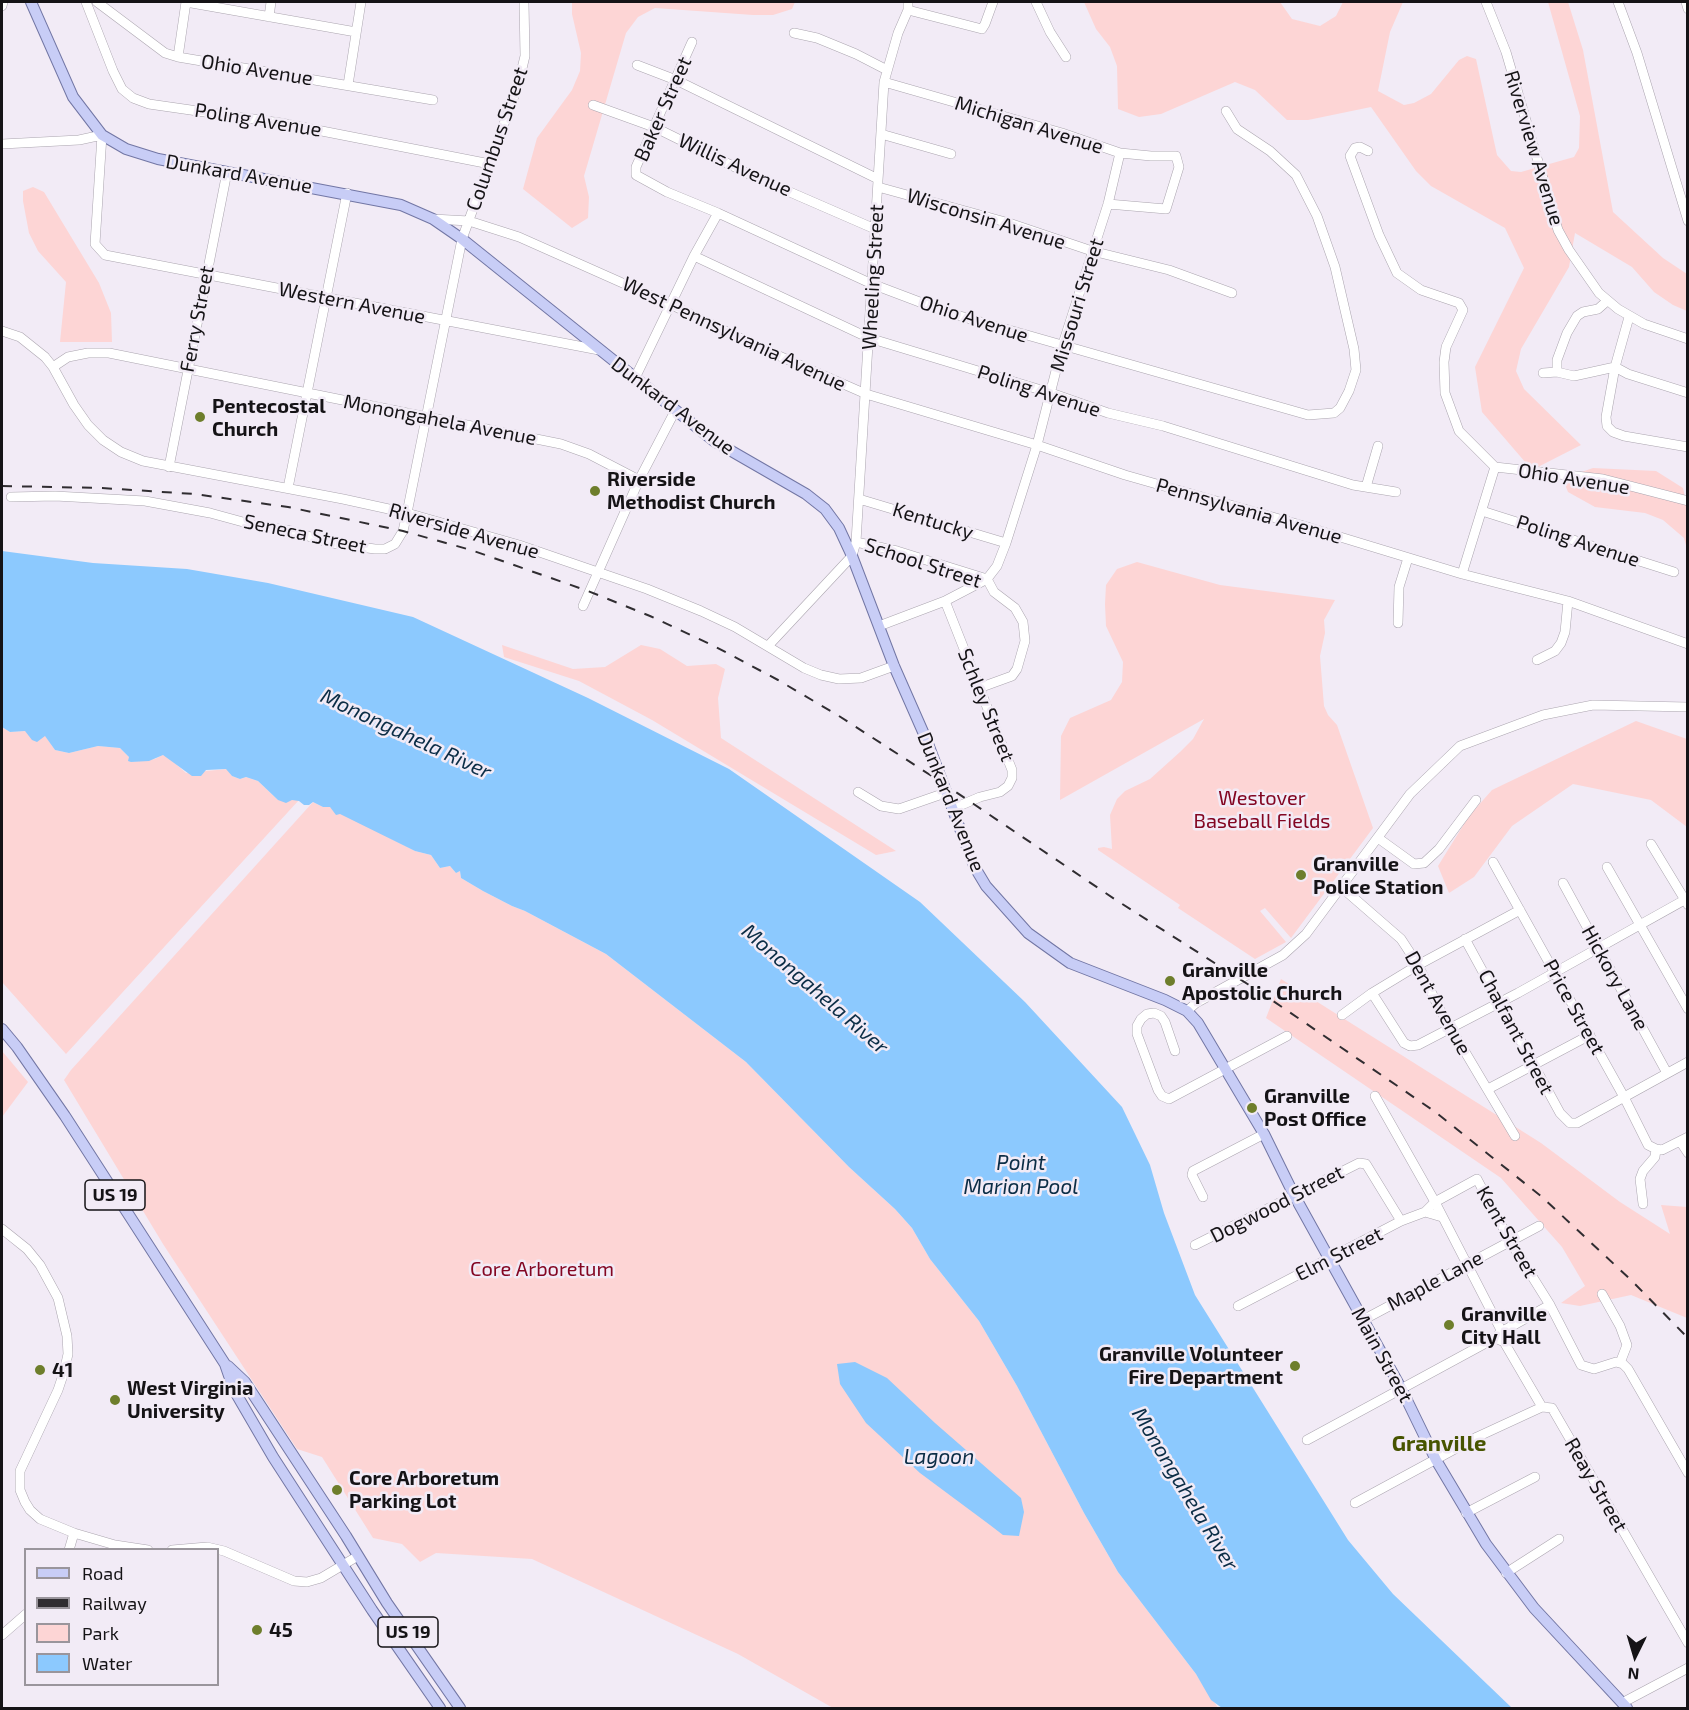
<!DOCTYPE html>
<style>
body{margin:0}
#map{position:relative;width:1689px;height:1710px;overflow:hidden;background:#f2ebf6;font-family:"Exo 2",sans-serif}
canvas{display:block}
.frame{position:absolute;inset:0;border:3px solid #151316;pointer-events:none}
.legend{position:absolute;left:24px;top:1548px;width:195px;height:138px;box-sizing:border-box;background:#f2ebf6;border:2px solid #9a959c;margin:0;padding:8px 10px;list-style:none;font-size:18px;color:#151316}
.legend li{display:flex;align-items:center;gap:12px;height:30px}
.legend b{width:30px;border:2px solid #9a959c}
.north{position:absolute;left:1605px;top:1626px;width:60px;height:60px;-webkit-text-stroke:4px #f2ebf6;paint-order:stroke;rotate:185deg;font-size:16px;font-weight:700;line-height:24px;text-align:center;color:#151316}
.north::after{content:'';display:block;margin:auto;width:21px;height:27px;background:#151316;clip-path:polygon(50% 0,100% 100%,50% 72%,0 100%)}
</style>
<div id="map">
<canvas width="1689" height="1710"></canvas>
<div class="frame"></div>
<ul class="legend">
<li><b style="height:8px;background:#c8cdf6"></b>Road</li>
<li><b style="height:8px;background:#302d31"></b>Railway</li>
<li><b style="height:16px;background:#fdd5d5"></b>Park</li>
<li><b style="height:16px;background:#8cc9fe"></b>Water</li>
</ul>
<div class="north">N</div>
</div>
<script>
const ctx = document.querySelector('canvas').getContext('2d');
ctx.lineJoin = 'round';
function fill(path, color) {
  ctx.fillStyle = color;
  ctx.fill(path, 'evenodd');
}
function poly(rows) {
  const path = new Path2D();
  for (const r of rows) {
    path.moveTo(r[0], r[1]);
    for (let i = 2; i < r.length; i += 2) path.lineTo(r[i], r[i + 1]);
  }
  return path;
}
function stroke(path, color, width, dash) {
  ctx.strokeStyle = color;
  ctx.lineWidth = width;
  ctx.lineCap = dash ? 'butt' : 'round';
  ctx.setLineDash(dash || []);
  ctx.stroke(path);
}
function write(font, color, halo, rows, align = 'center') {
  ctx.font = font + ' "Exo 2",sans-serif';
  ctx.lineWidth = 5;
  ctx.setLineDash([]);
  ctx.textBaseline = 'middle';
  ctx.strokeStyle = halo;
  ctx.fillStyle = color;
  for (const [text, x, y, turn = 0] of rows) {
    ctx.save();
    ctx.translate(x, y);
    ctx.rotate((+turn || 0) * Math.PI / 180);
    ctx.textAlign = isNaN(turn) ? turn : align;
    if (halo) ctx.strokeText(text, 0, 0);
    ctx.fillText(text, 0, 0);
    ctx.restore();
  }
}
fill(poly([
 [572,2,795,2,792,9,773,15,753,15,655,8,638,17,626,33,584,176,589,197,588,218,572,228,523,189,537,138,572,90,580,71,581,53,572,14],
 [1084,2,1280,2,1292,19,1320,26,1336,16,1343,2,1403,2,1390,32,1378,91,1404,105,1414,103,1431,94,1459,60,1467,56,1476,59,1497,155,1511,171,1521,172,1574,157,1579,148,1580,116,1548,2,1568,2,1583,50,1613,212,1663,258,1687,274,1687,311,1673,305,1654,292,1632,267,1575,233,1569,267,1521,349,1516,371,1524,389,1581,445,1532,470,1482,412,1475,367,1524,268,1505,228,1431,186,1416,171,1371,107,1308,120,1287,120,1255,90,1235,82,1161,114,1139,117,1118,109,1117,66,1110,47,1096,29],
 [33,187,44,192,99,283,111,313,112,342,60,342,66,282,38,251,29,233,23,201,23,191],
 [1593,468,1656,471,1683,488,1687,506,1687,549,1684,538,1663,520,1645,513,1595,507,1568,492,1564,482,1573,475],
 [1137,562,1220,585,1335,600,1324,620,1325,633,1320,656,1324,706,1328,715,1337,725,1373,828,1291,938,1265,908,1260,911,1286,942,1255,959,1178,908,1180,905,1098,850,1098,848,1104,847,1112,849,1110,815,1117,799,1125,791,1150,779,1180,752,1193,739,1204,719,1060,800,1061,736,1070,718,1111,700,1122,682,1123,662,1106,626,1105,604,1106,585,1117,569],
 [502,645,573,669,605,667,641,645,660,649,687,666,716,664,725,669,718,698,721,738,896,851,876,855,652,720,579,681,504,657],
 [1636,721,1687,739,1687,827,1651,800,1573,784,1512,826,1474,877,1449,893,1438,866,1469,816,1492,790],
 [2,727,10,732,25,731,29,734,42,737,45,735,55,750,69,753,98,746,120,748,129,757,131,762,155,759,162,755,167,756,186,773,227,769,232,776,240,779,246,777,258,781,278,800,299,800,66,1054,2,982],
 [313,802,323,807,330,807,415,851,431,855,440,868,450,866,456,873,460,871,461,878,483,891,512,906,525,911,606,954,746,1062,849,1167,895,1209,912,1228,930,1259,979,1321,1017,1386,1084,1513,1118,1572,1196,1674,1218,1708,833,1708,738,1654,532,1559,436,1553,420,1562,402,1544,373,1538,322,1457,297,1449,163,1244,64,1080,71,1070],
 [1281,979,1541,1143,1620,1202,1670,1234,1661,1205,1687,1207,1687,1318,1631,1295,1580,1306,1561,1303,1585,1286,1562,1247,1501,1178,1266,1018],
 [2,1051,28,1082,2,1117]
]), '#fdd5d5');
fill(poly([
 [2,551,93,563,187,569,268,583,413,617,588,698,729,769,920,902,1025,1002,1122,1107,1150,1165,1164,1213,1195,1295,1348,1540,1393,1594,1512,1708,1222,1708,1211,1700,1196,1674,1118,1572,1084,1513,1017,1386,979,1321,930,1259,912,1228,895,1209,849,1167,746,1062,606,954,525,911,512,906,483,891,461,878,460,871,456,873,450,866,440,868,431,855,415,851,340,814,336,815,330,807,323,807,313,802,309,805,304,805,299,801,292,800,286,803,278,800,258,781,246,777,240,779,232,776,226,769,206,770,201,776,192,776,163,755,149,761,131,762,128,761,129,757,120,748,98,746,69,753,55,750,45,736,37,742,32,740,25,731,10,732,2,727],
 [855,1362,887,1378,935,1423,1021,1498,1024,1512,1019,1536,1003,1535,990,1525,920,1473,866,1423,840,1384,837,1364]
]), '#8cc9fe');
const minor = poly([
 [86,2,113,71,122,89,133,98,149,104,281,123,490,164],
 [97,2,165,53,178,57,433,100],
 [186,2,356,32],
 [1036,2,1050,32,1066,57],
 [1486,2,1506,52,1558,230,1569,250,1599,293,1618,309,1644,324,1688,339],
 [1618,2,1637,53,1688,221],
 [1686,2,1688,9],
 [2,6,3,2],
 [908,10,982,29,985,24,993,2],
 [269,17,271,2],
 [794,33,817,38,856,54,887,70],
 [692,42,636,167,636,175,667,192,718,213,872,284,946,312,1308,415,1334,413,1340,408,1349,391,1356,370,1354,349,1335,267,1317,216,1296,175,1270,151,1237,129,1226,111],
 [178,57,186,2],
 [637,65,676,80,878,179],
 [884,82,1062,133,1120,153,1151,156,1176,156,1179,167,1166,209,1108,204],
 [348,85,361,2],
 [593,105,654,127,753,176,875,229],
 [881,134,951,154],
 [2,144,79,140,102,135,95,244,105,255,599,350],
 [1368,151,1360,147,1355,148,1350,156,1379,235,1397,273,1421,290,1459,303,1463,310,1446,347,1444,362,1445,393,1459,431,1495,467,1462,574],
 [878,187,1009,223,1092,251,1169,270,1232,293],
 [433,219,469,221,519,237,672,305,752,344,866,394,1037,445,1125,475,1304,526,1462,574,1568,601,1688,644],
 [694,256,869,338,1051,393,1108,413,1163,426,1353,485,1396,492],
 [1629,317,1615,367,1606,417,1607,426,1613,432,1624,436,1688,447],
 [2,331,20,337,45,357,53,367,74,405,88,425,103,440,121,452,143,461,343,499,407,513,519,545,647,589,701,611,735,627,804,668,821,675,839,679,861,678,894,666],
 [53,367,68,357,88,353,109,353,561,444,589,454,639,480],
 [1557,372,1557,360,1567,333,1577,316,1583,312,1598,309,1607,301],
 [1543,373,1557,372,1574,376,1615,367,1628,374,1688,393],
 [635,378,694,256,718,213],
 [169,467,227,172],
 [1495,467,1603,479,1688,501],
 [1366,487,1378,446],
 [288,488,347,193],
 [11,497,55,496,145,501,210,513,254,525,292,531,330,543,375,549,385,549,395,544,403,531,407,513,462,239,496,146,518,85,525,56,524,2],
 [859,499,1006,543],
 [1482,511,1674,572],
 [856,542,897,551,987,579,994,592,1015,608,1023,622,1025,641,1017,669,1012,676,979,688],
 [945,601,1012,770,1012,778,1008,786,1000,792,980,797,952,809],
 [583,606,639,480,675,411],
 [1398,623,1399,587,1408,558],
 [879,626,945,601,987,579,997,566,1006,543,1037,445,1062,347,1108,204,1120,153],
 [768,646,852,556,856,542,884,82,898,33,908,10,908,2],
 [1537,660,1555,651,1561,643,1565,632,1568,601],
 [858,792,881,806,899,809,945,793],
 [1378,838,1414,864,1424,863,1439,849,1476,800],
 [1651,844,1688,905],
 [1493,862,1624,1097,1648,1145,1656,1149],
 [1607,867,1688,1009],
 [1563,883,1667,1073],
 [1340,886,1401,939,1418,965,1439,1008,1515,1136],
 [1465,939,1560,1113,1570,1123,1577,1123,1688,1062],
 [1372,993,1404,1043,1410,1046,1418,1045,1518,993,1688,898],
 [1187,1011,1196,1003,1283,955,1306,934,1410,794,1460,746,1543,715,1593,705,1688,707],
 [1342,1015,1372,993,1418,965,1520,910],
 [1175,1051,1165,1022,1161,1016,1154,1013,1147,1014,1141,1019,1137,1026,1137,1034,1158,1090,1162,1096,1169,1099,1287,1036],
 [1488,1089,1590,1035],
 [1375,1096,1435,1202,1502,1332],
 [1680,1141,1688,1153],
 [1656,1149,1662,1150,1688,1137],
 [1203,1197,1192,1175,1193,1171,1264,1134],
 [1643,1204,1640,1179,1643,1171,1655,1157,1656,1149],
 [1425,1212,1435,1202,1477,1179,1510,1241,1550,1305,1581,1365,1594,1369,1616,1362,1623,1364,1628,1369,1688,1473],
 [2,1229,27,1249,40,1265,58,1298,67,1336,68,1354,64,1372,58,1390,20,1471,20,1490,25,1502,30,1510,40,1519,74,1533,115,1545,148,1550],
 [1195,1245,1359,1163,1366,1164,1401,1221],
 [1602,1294,1620,1326,1627,1345,1620,1363],
 [1238,1306,1401,1221,1425,1212,1442,1217],
 [1363,1320,1539,1226],
 [1495,1338,1504,1342,1542,1407,1552,1408,1688,1643],
 [1307,1440,1495,1338,1501,1332,1550,1305],
 [1355,1503,1477,1437,1542,1407],
 [1466,1513,1535,1477],
 [69,1550,74,1533],
 [172,1550,207,1547,224,1551,294,1581,307,1582,321,1578,358,1556],
 [1506,1573,1559,1539],
 [2,1635,26,1614],
 [1622,1703,1688,1668]
]);
const major = poly([
 [31,2,73,97,102,135,126,149,158,159,401,205,433,219,462,239,714,441,806,494,825,509,839,528,852,556,894,666,927,741,974,866,986,886,1028,933,1070,963,1165,1000,1187,1011,1198,1023,1264,1134,1294,1195,1402,1390,1436,1460,1486,1544,1534,1608,1627,1708],
 [2,1029,17,1047,65,1116,225,1364,234,1390,273,1457,372,1610,440,1708],
 [228,1366,245,1382,346,1536,387,1603,460,1708]
]);
stroke(minor, '#aba5af', 10);
stroke(major, '#7276a4', 12);
stroke(minor, '#fff', 9);
stroke(major, '#c8cdf6', 10);
stroke(poly([
 [2,486,102,488,194,494,288,507,403,531,471,550,588,591,650,616,714,646,778,680,839,716,941,782,1116,900,1260,992,1434,1111,1542,1197,1631,1280,1688,1338]
]), '#302d31', 2, [10, 10]);
for (const [x, y, r, color] of [
 [200,417,6,"#6e7e2c"],
 [595,491,6,"#6e7e2c"],
 [1301,875,6,"#6e7e2c"],
 [1170,981,6,"#6e7e2c"],
 [1252,1108,6,"#6e7e2c"],
 [1449,1325,6,"#6e7e2c"],
 [1295,1366,6,"#6e7e2c"],
 [40,1370,6,"#6e7e2c"],
 [115,1400,6,"#6e7e2c"],
 [337,1490,6,"#6e7e2c"],
 [257,1630,6,"#6e7e2c"]
]) {
  const dot = new Path2D();
  dot.arc(x, y, r, 0, 2 * Math.PI);
  ctx.fillStyle = color;
  ctx.fill(dot);
  stroke(dot, '#f2ebf6', 2);
}
for (const [x, y, w] of [
 [115,1195,60],
 [408,1632,60]
]) {
  const box = new Path2D();
  box.roundRect(x - w / 2, y - 15, w, 30, 4.5);
  ctx.fillStyle = '#f2ebf6';
  ctx.fill(box);
  stroke(box, '#151316', 1.5);
}
write('bold 18px', '#151316', null, [
 ["US 19",115,1195],
 ["US 19",408,1632]
]);
write('20px', '#151316', '#f2ebf6', [
 ["Ohio Avenue",257,70,9],
 ["Baker Street",663,109,-66],
 ["Poling Avenue",258,120,9],
 ["Michigan Avenue",1029,125,17],
 ["Columbus Street",497,139,-71],
 ["Riverview Avenue",1534,148,73],
 ["Willis Avenue",735,165,25],
 ["Dunkard Avenue",239,174,10],
 ["Wisconsin Avenue",986,219,17],
 ["Wheeling Street",873,277,-87],
 ["Western Avenue",352,303,11],
 ["Missouri Street",1077,305,-73],
 ["Ferry Street",197,319,-79],
 ["Ohio Avenue",974,319,18],
 ["West Pennsylvania Avenue",734,334,25],
 ["Poling Avenue",1039,391,18],
 ["Dunkard Avenue",673,406,37],
 ["Monongahela Avenue",440,420,11],
 ["Ohio Avenue",1574,479,9],
 ["Pennsylvania Avenue",1249,511,16],
 ["Kentucky",933,521,17],
 ["Riverside Avenue",464,531,16],
 ["Seneca Street",305,534,12],
 ["Poling Avenue",1578,541,18],
 ["School Street",923,563,18],
 ["Schley Street",986,705,68],
 ["Dunkard Avenue",951,802,68],
 ["Hickory Lane",1615,978,61],
 ["Dent Avenue",1438,1003,61],
 ["Price Street",1574,1007,61],
 ["Chalfant Street",1516,1032,62],
 ["Dogwood Street",1277,1204,-27],
 ["Kent Street",1507,1232,60],
 ["Elm Street",1339,1254,-27],
 ["Maple Lane",1435,1281,-28],
 ["Main Street",1382,1355,61],
 ["Reay Street",1596,1485,60]
]);
write('bold 20px', '#151316', '#f2ebf6', [
 ["Pentecostal",212,406],
 ["Church",212,429],
 ["Riverside",607,479],
 ["Methodist Church",607,502],
 ["Granville",1313,864],
 ["Police Station",1313,887],
 ["Granville",1182,970],
 ["Apostolic Church",1182,993],
 ["Granville",1264,1096],
 ["Post Office",1264,1119],
 ["Granville",1461,1314],
 ["City Hall",1461,1337],
 ["Granville Volunteer",1283,1354,"right"],
 ["Fire Department",1283,1377,"right"],
 ["41",52,1370],
 ["West Virginia",127,1388],
 ["University",127,1411],
 ["Core Arboretum",349,1478],
 ["Parking Lot",349,1501],
 ["45",269,1630]
], 'left');
write('20px', '#830622', '#f2ebf6', [
 ["Westover",1262,798],
 ["Baseball Fields",1262,821],
 ["Core Arboretum",542,1269]
]);
write('italic 21px', '#0b2d46', '#f2ebf6', [
 ["Monongahela River",406,734,25],
 ["Monongahela River",815,989,41],
 ["Point",1021,1163],
 ["Marion Pool",1021,1187],
 ["Lagoon",939,1457],
 ["Monongahela River",1185,1489,59]
]);
write('bold 22px', '#475400', '#f2ebf6', [
 ["Granville",1439,1444]
]);
</script>
